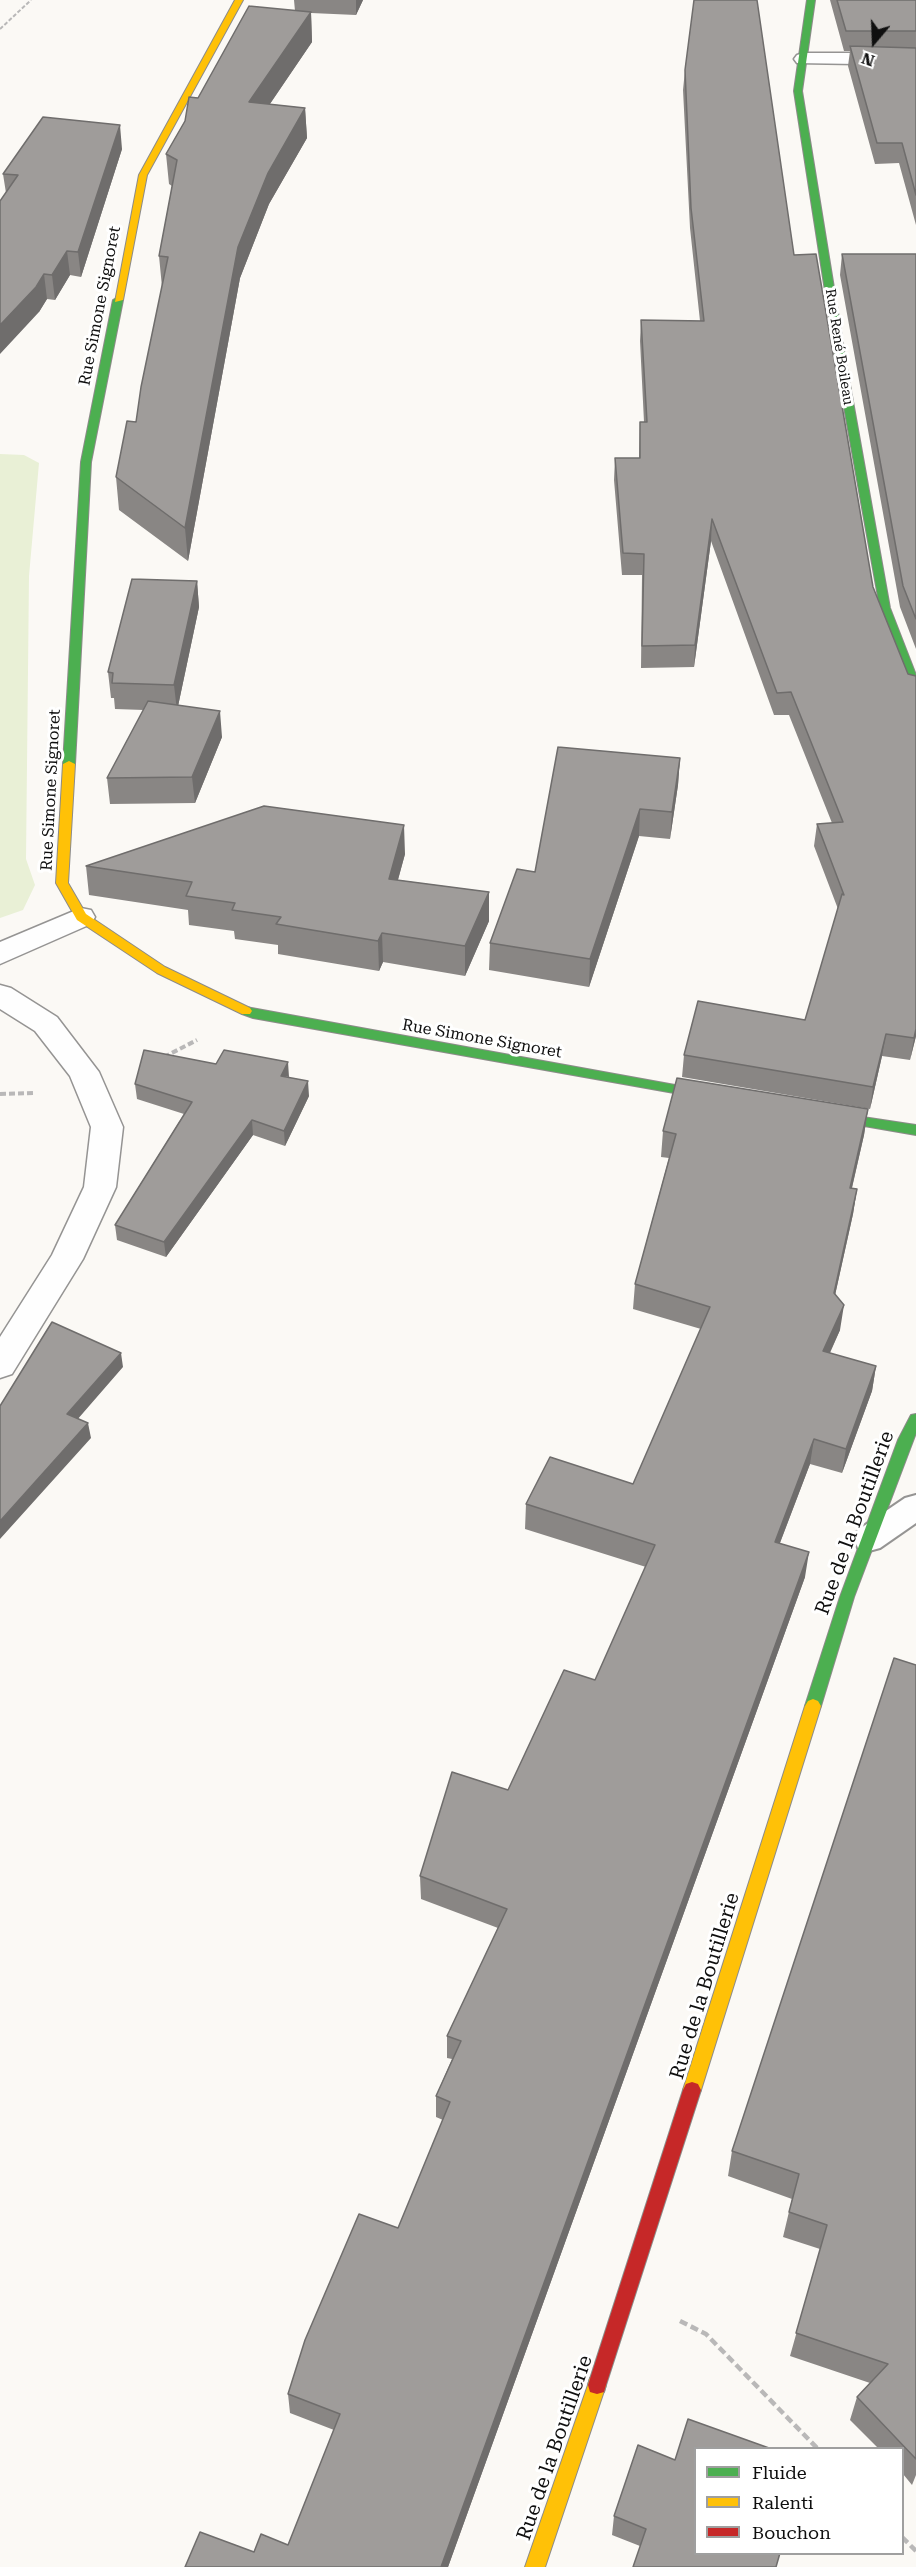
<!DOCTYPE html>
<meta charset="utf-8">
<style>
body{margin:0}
#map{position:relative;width:916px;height:2567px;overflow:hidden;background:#fbf9f5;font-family:"Roboto Serif",serif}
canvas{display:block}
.legend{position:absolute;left:694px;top:2447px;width:210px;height:108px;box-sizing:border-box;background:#fff;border:2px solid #9f9f9f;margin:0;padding:8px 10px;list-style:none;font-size:18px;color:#0f0f0f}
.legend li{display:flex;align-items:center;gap:12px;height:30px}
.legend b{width:30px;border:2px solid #9f9f9f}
.north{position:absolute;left:844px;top:12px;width:60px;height:60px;-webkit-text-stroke:4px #fff;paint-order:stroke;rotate:199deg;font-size:16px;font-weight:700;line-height:24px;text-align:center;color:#0f0f0f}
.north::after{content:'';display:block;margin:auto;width:21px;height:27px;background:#0f0f0f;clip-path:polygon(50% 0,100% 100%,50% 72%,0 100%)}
</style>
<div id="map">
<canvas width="916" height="2567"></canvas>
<ul class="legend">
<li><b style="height:8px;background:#4caf50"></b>Fluide</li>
<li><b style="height:8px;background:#ffc107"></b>Ralenti</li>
<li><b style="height:8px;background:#c62828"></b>Bouchon</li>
</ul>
<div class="north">N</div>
</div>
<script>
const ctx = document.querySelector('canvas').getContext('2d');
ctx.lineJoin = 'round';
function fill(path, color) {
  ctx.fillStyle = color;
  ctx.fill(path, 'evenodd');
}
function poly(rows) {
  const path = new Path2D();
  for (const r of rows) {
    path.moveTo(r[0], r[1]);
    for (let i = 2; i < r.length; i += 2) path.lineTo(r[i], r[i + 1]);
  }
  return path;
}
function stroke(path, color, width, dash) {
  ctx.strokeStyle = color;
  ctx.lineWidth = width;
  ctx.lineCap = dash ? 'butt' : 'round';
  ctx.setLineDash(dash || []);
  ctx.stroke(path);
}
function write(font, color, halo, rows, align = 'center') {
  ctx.font = font + ' "Roboto Serif",serif';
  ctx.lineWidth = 6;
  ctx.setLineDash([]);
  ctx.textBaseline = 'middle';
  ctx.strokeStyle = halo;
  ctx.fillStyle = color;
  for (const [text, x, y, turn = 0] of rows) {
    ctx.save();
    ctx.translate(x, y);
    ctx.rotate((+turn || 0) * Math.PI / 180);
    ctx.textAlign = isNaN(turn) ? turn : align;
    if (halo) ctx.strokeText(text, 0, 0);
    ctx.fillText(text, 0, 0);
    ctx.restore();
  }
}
fill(poly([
 [0,454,24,455,39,463,29,576,26,859,35,885,23,910,0,918]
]), '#e9f0d6');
const lane = poly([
 [916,1495,916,1523,880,1548,869,1551,858,1548,854,1539,858,1530,905,1498,916,1495]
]);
const street = poly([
 [804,53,916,53,916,65,797,63,794,59,797,55,804,53],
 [81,908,91,910,95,917,91,924,0,964,0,942,81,908],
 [0,985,11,988,57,1017,99,1072,123,1127,116,1187,83,1259,12,1374,0,1378,0,1337,52,1255,84,1187,91,1127,70,1076,35,1031,0,1009,0,985]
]);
const fast = poly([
 [807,0,815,0,802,91,847,368,890,608,916,675,916,692,911,689,880,608,837,368,794,91,807,0],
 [118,297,123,300,91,462,75,764,69,767,63,764,81,462,113,300,118,297],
 [246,1007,719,1093,725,1097,719,1101,253,1018,242,1014,240,1011,246,1007],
 [823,1111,916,1125,916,1135,818,1118,817,1115,823,1111],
 [916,1414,916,1433,854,1597,821,1706,818,1711,813,1713,808,1711,805,1706,840,1597,898,1440,911,1415,916,1414]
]);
const slow = poly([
 [235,0,243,0,147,175,123,300,115,302,139,175,235,0],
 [69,761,75,764,68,883,86,914,165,967,250,1008,252,1011,250,1014,242,1014,157,973,77,920,56,883,63,764,69,761],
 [813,1699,818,1701,821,1706,701,2090,698,2096,692,2098,686,2096,683,2090,805,1706,808,1701,813,1699],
 [597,2376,604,2378,606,2385,545,2567,525,2567,588,2385,590,2378,597,2376]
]);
const jam = poly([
 [692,2082,698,2084,701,2090,606,2385,604,2392,597,2394,590,2392,588,2385,683,2090,686,2084,692,2082]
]);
stroke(lane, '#959493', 4);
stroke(street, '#959493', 3);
stroke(fast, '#8c8b89', 2);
stroke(slow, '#8c8b89', 2);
stroke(jam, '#8c8b89', 2);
stroke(poly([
 [0,29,31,0]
]), '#b9b8b8', 2, [4, 2]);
stroke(poly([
 [164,1057,197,1040],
 [0,1094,35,1093]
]), '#b9b8b8', 4, [6, 3]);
stroke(poly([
 [680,2321,706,2334,817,2448],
 [902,2537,916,2551]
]), '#b9b8b8', 4.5, [8, 4]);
fill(lane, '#fefefe');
fill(street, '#fefefe');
fill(fast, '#4caf50');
fill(slow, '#ffc107');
fill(jam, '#c62828');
fill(poly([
 [294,0,363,0,356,15,311,13,312,42,270,104,305,108,307,138,269,204,240,278,188,561,119,510,116,477,136,422,162,287,159,256,172,186,169,184,166,154,198,98,295,11],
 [830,0,916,0,916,225,899,163,875,164,848,66,850,51,844,51],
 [685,70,794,255,873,587,908,674,916,676,916,1036,910,1060,882,1056,870,1109,682,1077,684,1055,805,1020,838,909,814,846,817,824,832,823,789,715,774,715,711,541,694,667,641,668,642,575,622,575,614,480,615,458,639,458,640,422,644,422,640,341,641,320,700,321,690,228,683,90],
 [122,149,81,277,70,275,55,300,47,299,39,312,6,193,3,174],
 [842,254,916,254,916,649,900,607,840,275],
 [197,581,199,607,178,706,222,737,195,803,110,804,107,778,144,710,115,709,114,698,111,698,108,672],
 [680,758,678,785,670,839,639,836,589,987,489,970,490,943,535,872],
 [405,854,398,880,489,892,489,921,465,976,383,962,379,971,278,954,278,945,235,939,234,931,189,925,188,910,89,895,86,866],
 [289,1077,309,1096,285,1146,253,1135,166,1257,117,1240,115,1225,184,1114,137,1099,135,1084],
 [868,1109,864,1135,852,1188,857,1189,853,1214,835,1295,840,1330,830,1353,876,1366,872,1391,842,1473,810,1464,780,1543,805,1577,448,2567,254,2552,288,2545,334,2430,290,2413,288,2394,398,2228,443,2120,436,2117,436,2096,452,2059,447,2058,447,2036,498,1928,421,1899,420,1876,508,1790,595,1680,646,1567,525,1529,526,1504,633,1484,701,1329,633,1309,635,1284,669,1158,661,1157,663,1131],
 [916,1665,916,2475,912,2485,903,2474,903,2448,878,2448,850,2420,857,2397,870,2383,790,2356,820,2249,783,2237,792,2199,728,2176,732,2151],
 [614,2516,776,2567,640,2546,612,2535]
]), '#898684');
fill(poly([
 [356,0,363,0,356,15],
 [311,12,312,42,250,133,249,102],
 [305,108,307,138,269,204,240,278,188,561,185,528,238,247,268,173],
 [120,125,122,149,81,277,78,252],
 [67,251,70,275,55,300,52,275],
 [44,274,47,299,39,312,0,354,0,325],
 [712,519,711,541,694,667,695,645],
 [197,581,199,607,177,711,174,685],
 [220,711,222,737,195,803,192,777],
 [680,758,678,785,670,839,672,812],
 [640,809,639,836,589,987,590,959],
 [404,825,405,854,390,908,389,879],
 [489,892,489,921,465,976,465,946],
 [382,933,383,962,379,971,378,941],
 [916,1029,916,1036,910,1060,914,1038],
 [886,1034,882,1056,870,1109,873,1087],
 [288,1062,289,1077,281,1076],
 [308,1081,309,1096,285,1146,284,1131],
 [868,1109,864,1135,846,1213,850,1188],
 [252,1120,253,1135,166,1257,164,1242],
 [857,1189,853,1214,830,1318,834,1293],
 [844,1305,840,1330,819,1376,823,1351],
 [121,1353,123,1367,70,1428,67,1414],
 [876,1366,872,1391,842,1473,846,1449],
 [88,1423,91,1438,0,1539,0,1521],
 [814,1439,810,1464,771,1566,775,1542],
 [809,1552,805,1577,448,2567,441,2567]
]), '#6f6d6c');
const building = poly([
 [694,0,757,0,794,255,816,254,873,587,908,674,916,676,916,1029,914,1038,886,1034,873,1087,684,1055,698,1001,805,1020,842,894,844,895,817,824,843,822,791,692,777,693,712,519,695,645,642,646,644,554,623,553,615,458,640,458,640,422,647,422,641,320,704,321,691,208,685,70,694,0],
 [837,0,916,0,916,31,846,31,837,0],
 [249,6,311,12,249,102,305,108,268,173,238,247,185,528,116,477,127,421,136,422,141,387,168,257,159,256,177,160,166,154,185,121,189,97,198,98,249,6],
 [850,46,916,48,916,195,902,143,877,143,850,46],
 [43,117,120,125,78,252,67,251,52,275,44,274,36,287,0,325,0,201,18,175,3,174,43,117],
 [842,254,916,254,916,619,903,586,842,254],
 [132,579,197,581,174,685,112,683,113,673,108,672,132,579],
 [148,701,220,711,192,777,107,778,148,701],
 [558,747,680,758,672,812,640,809,590,959,490,943,517,869,535,872,558,747],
 [264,806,404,825,389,879,489,892,465,946,382,933,378,941,276,924,281,917,232,910,235,903,186,896,192,882,86,866,264,806],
 [144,1050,216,1064,224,1050,288,1062,281,1076,308,1081,284,1131,252,1120,164,1242,115,1225,192,1102,135,1084,144,1050],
 [677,1078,868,1109,850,1188,857,1189,834,1293,844,1305,823,1351,876,1366,846,1449,814,1439,775,1542,809,1552,441,2567,185,2567,200,2532,254,2552,261,2534,288,2545,340,2414,288,2394,305,2340,359,2214,398,2228,450,2102,436,2096,461,2041,447,2036,507,1909,420,1876,452,1772,508,1790,564,1670,595,1680,655,1545,526,1504,550,1457,633,1484,710,1307,635,1284,676,1134,663,1131,677,1078],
 [52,1322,121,1353,67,1414,88,1423,0,1521,0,1406,52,1322],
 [894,1658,916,1665,916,2459,857,2397,888,2364,796,2333,827,2225,789,2212,799,2174,732,2151,894,1658],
 [688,2419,769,2448,696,2448,696,2553,780,2553,776,2567,633,2567,646,2529,614,2516,638,2445,675,2460,688,2419]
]);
fill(building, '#9f9c9a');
stroke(building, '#6f6d6c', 1.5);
write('14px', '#0f0f0f', '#fff', [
 ["Rue René Boileau",839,347,81]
]);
write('16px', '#0f0f0f', '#fff', [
 ["Rue Simone Signoret",100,306,-79],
 ["Rue Simone Signoret",51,790,-87],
 ["Rue Simone Signoret",482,1039,10]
]);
write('20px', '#0f0f0f', '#fff', [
 ["Rue de la Boutillerie",855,1523,-70],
 ["Rue de la Boutillerie",705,1986,-73],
 ["Rue de la Boutillerie",555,2448,-71]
]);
</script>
